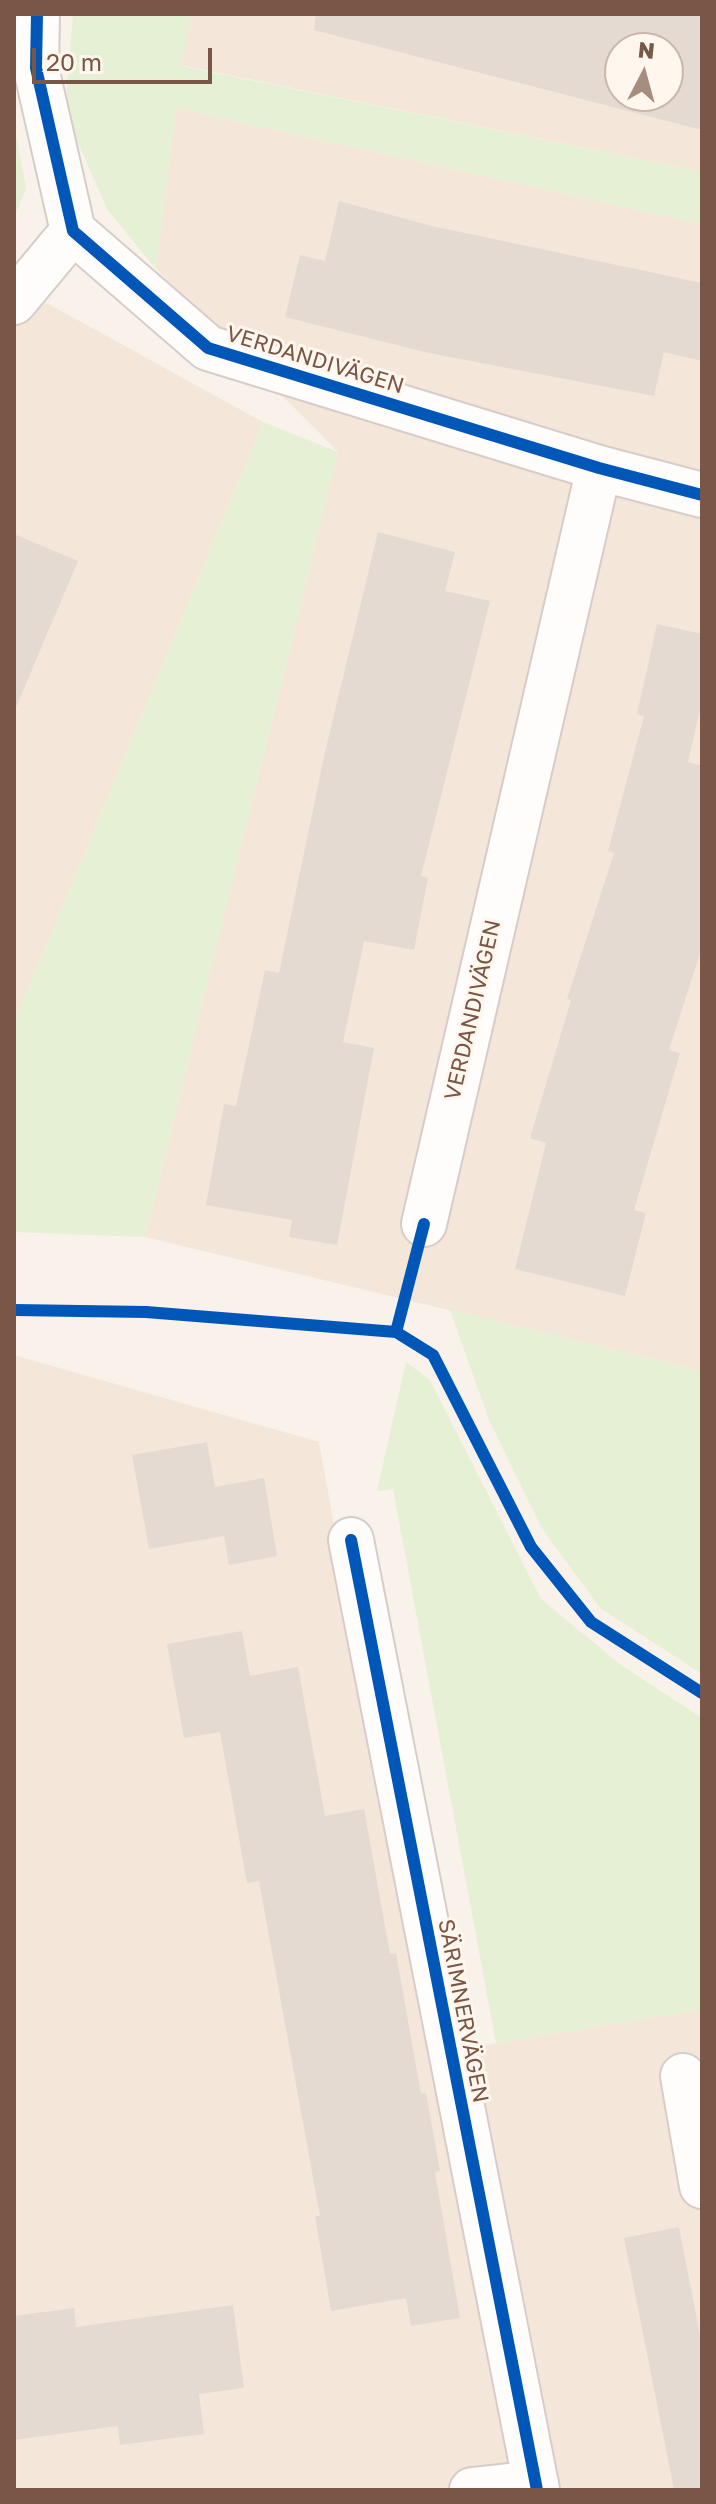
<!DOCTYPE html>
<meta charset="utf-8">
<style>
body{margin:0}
#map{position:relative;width:716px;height:2504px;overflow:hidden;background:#f8f2eb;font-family:"Golos Text",sans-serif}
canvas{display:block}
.frame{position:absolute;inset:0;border:16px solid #7a5647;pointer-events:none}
.north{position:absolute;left:604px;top:32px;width:80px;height:80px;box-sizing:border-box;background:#fff7ed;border:2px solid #cab7ab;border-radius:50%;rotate:6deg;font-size:22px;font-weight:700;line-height:32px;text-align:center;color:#7a5647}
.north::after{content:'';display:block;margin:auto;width:28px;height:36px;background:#a68d80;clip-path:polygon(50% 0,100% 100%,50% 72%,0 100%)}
.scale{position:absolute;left:32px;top:48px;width:180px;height:36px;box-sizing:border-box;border:4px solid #7a5647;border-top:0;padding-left:10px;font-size:24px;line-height:28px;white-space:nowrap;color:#7a5647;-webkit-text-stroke:6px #fff7ed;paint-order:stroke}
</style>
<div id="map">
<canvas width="716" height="2504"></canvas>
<div class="frame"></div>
<div class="north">N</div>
<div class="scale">20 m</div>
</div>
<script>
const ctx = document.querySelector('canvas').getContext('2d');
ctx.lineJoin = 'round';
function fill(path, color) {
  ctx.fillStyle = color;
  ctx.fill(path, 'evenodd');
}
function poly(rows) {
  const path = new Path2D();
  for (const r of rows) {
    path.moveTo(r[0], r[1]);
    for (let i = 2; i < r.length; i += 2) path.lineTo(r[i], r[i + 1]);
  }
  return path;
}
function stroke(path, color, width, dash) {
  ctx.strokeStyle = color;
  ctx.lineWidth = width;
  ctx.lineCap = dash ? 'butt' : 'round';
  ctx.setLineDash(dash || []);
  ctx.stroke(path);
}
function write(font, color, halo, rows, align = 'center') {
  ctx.font = font + ' "Golos Text",sans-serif';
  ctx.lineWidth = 6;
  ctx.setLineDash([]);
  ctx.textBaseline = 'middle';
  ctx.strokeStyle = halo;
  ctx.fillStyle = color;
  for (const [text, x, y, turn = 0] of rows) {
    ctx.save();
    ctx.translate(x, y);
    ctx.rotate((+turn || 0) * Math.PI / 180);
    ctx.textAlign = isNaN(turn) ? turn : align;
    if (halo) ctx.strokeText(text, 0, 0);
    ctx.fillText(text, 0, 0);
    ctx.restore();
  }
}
fill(poly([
 [192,14,702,14,702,172,180,65],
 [620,48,668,48,668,96,620,96],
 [176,108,702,224,702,1371,145,1237,338,452,156,269],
 [14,285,263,422,14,1023],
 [14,1355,319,1442,430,2054,702,2009,702,2490,14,2490]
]), '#f4e6d9');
fill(poly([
 [73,14,192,14,181,66,702,172,702,224,176,108,156,269,107,209,65,113],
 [14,124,26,188,14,218],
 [263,422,338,452,145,1237,14,1232,14,1023],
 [450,1310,702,1371,702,1674,600,1608,541,1527,489,1420],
 [406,1362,430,1380,541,1599,621,1665,702,1718,702,2009,496,2043,393,1489,377,1491]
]), '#e6f0d4');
fill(poly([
 [316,14,702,14,702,130,314,30],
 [620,48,668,48,668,96,620,96],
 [339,201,432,226,702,283,702,361,664,352,654,396,429,353,285,317,300,255,325,261],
 [378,532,455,552,445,591,490,601,421,876,428,878,414,950,364,941,343,1042,374,1048,337,1245,289,1237,292,1220,206,1205,224,1104,236,1106,265,970,279,973,325,752],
 [14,534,78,561,14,712],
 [657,624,702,634,702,701,688,762,702,766,702,947,669,1050,680,1053,634,1210,646,1213,625,1296,515,1269,546,1143,530,1138,571,1000,567,999,614,853,608,851,644,716,637,714],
 [207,1442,215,1487,264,1478,277,1556,229,1565,224,1536,149,1549,132,1455],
 [242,1631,250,1676,298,1667,325,1816,364,1809,390,1954,396,1953,421,2094,426,2093,440,2171,435,2172,460,2318,411,2326,406,2298,331,2311,315,2216,320,2216,259,1881,247,1883,220,1732,184,1738,167,1644],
 [679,2227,702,2346,702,2490,674,2490,624,2238],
 [233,2305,244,2388,199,2394,204,2434,120,2445,118,2426,14,2440,14,2316,74,2308,76,2327]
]), '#e5dad2');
const minor = poly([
 [37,14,36,68,73,231,208,348,599,468,702,495],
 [14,302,73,231],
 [424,1224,599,468],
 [351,1540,537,2490],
 [683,2076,702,2186],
 [472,2490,536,2483]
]);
stroke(minor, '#d7cdc8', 48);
stroke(minor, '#fefdfc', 44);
stroke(poly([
 [37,14,36,68,73,231,208,348,599,468,702,495],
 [14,1310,146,1312,396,1332,433,1355,531,1547,591,1622,702,1693],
 [396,1332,424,1224],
 [351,1540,537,2490]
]), '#0057b8', 12);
write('22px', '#7a5647', '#fff7ed', [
 ["VERDANDIVÄGEN",315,360,17],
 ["VERDANDIVÄGEN",473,1010,-77],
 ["SÄRIMNERVÄGEN",463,2011,79]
]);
</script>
